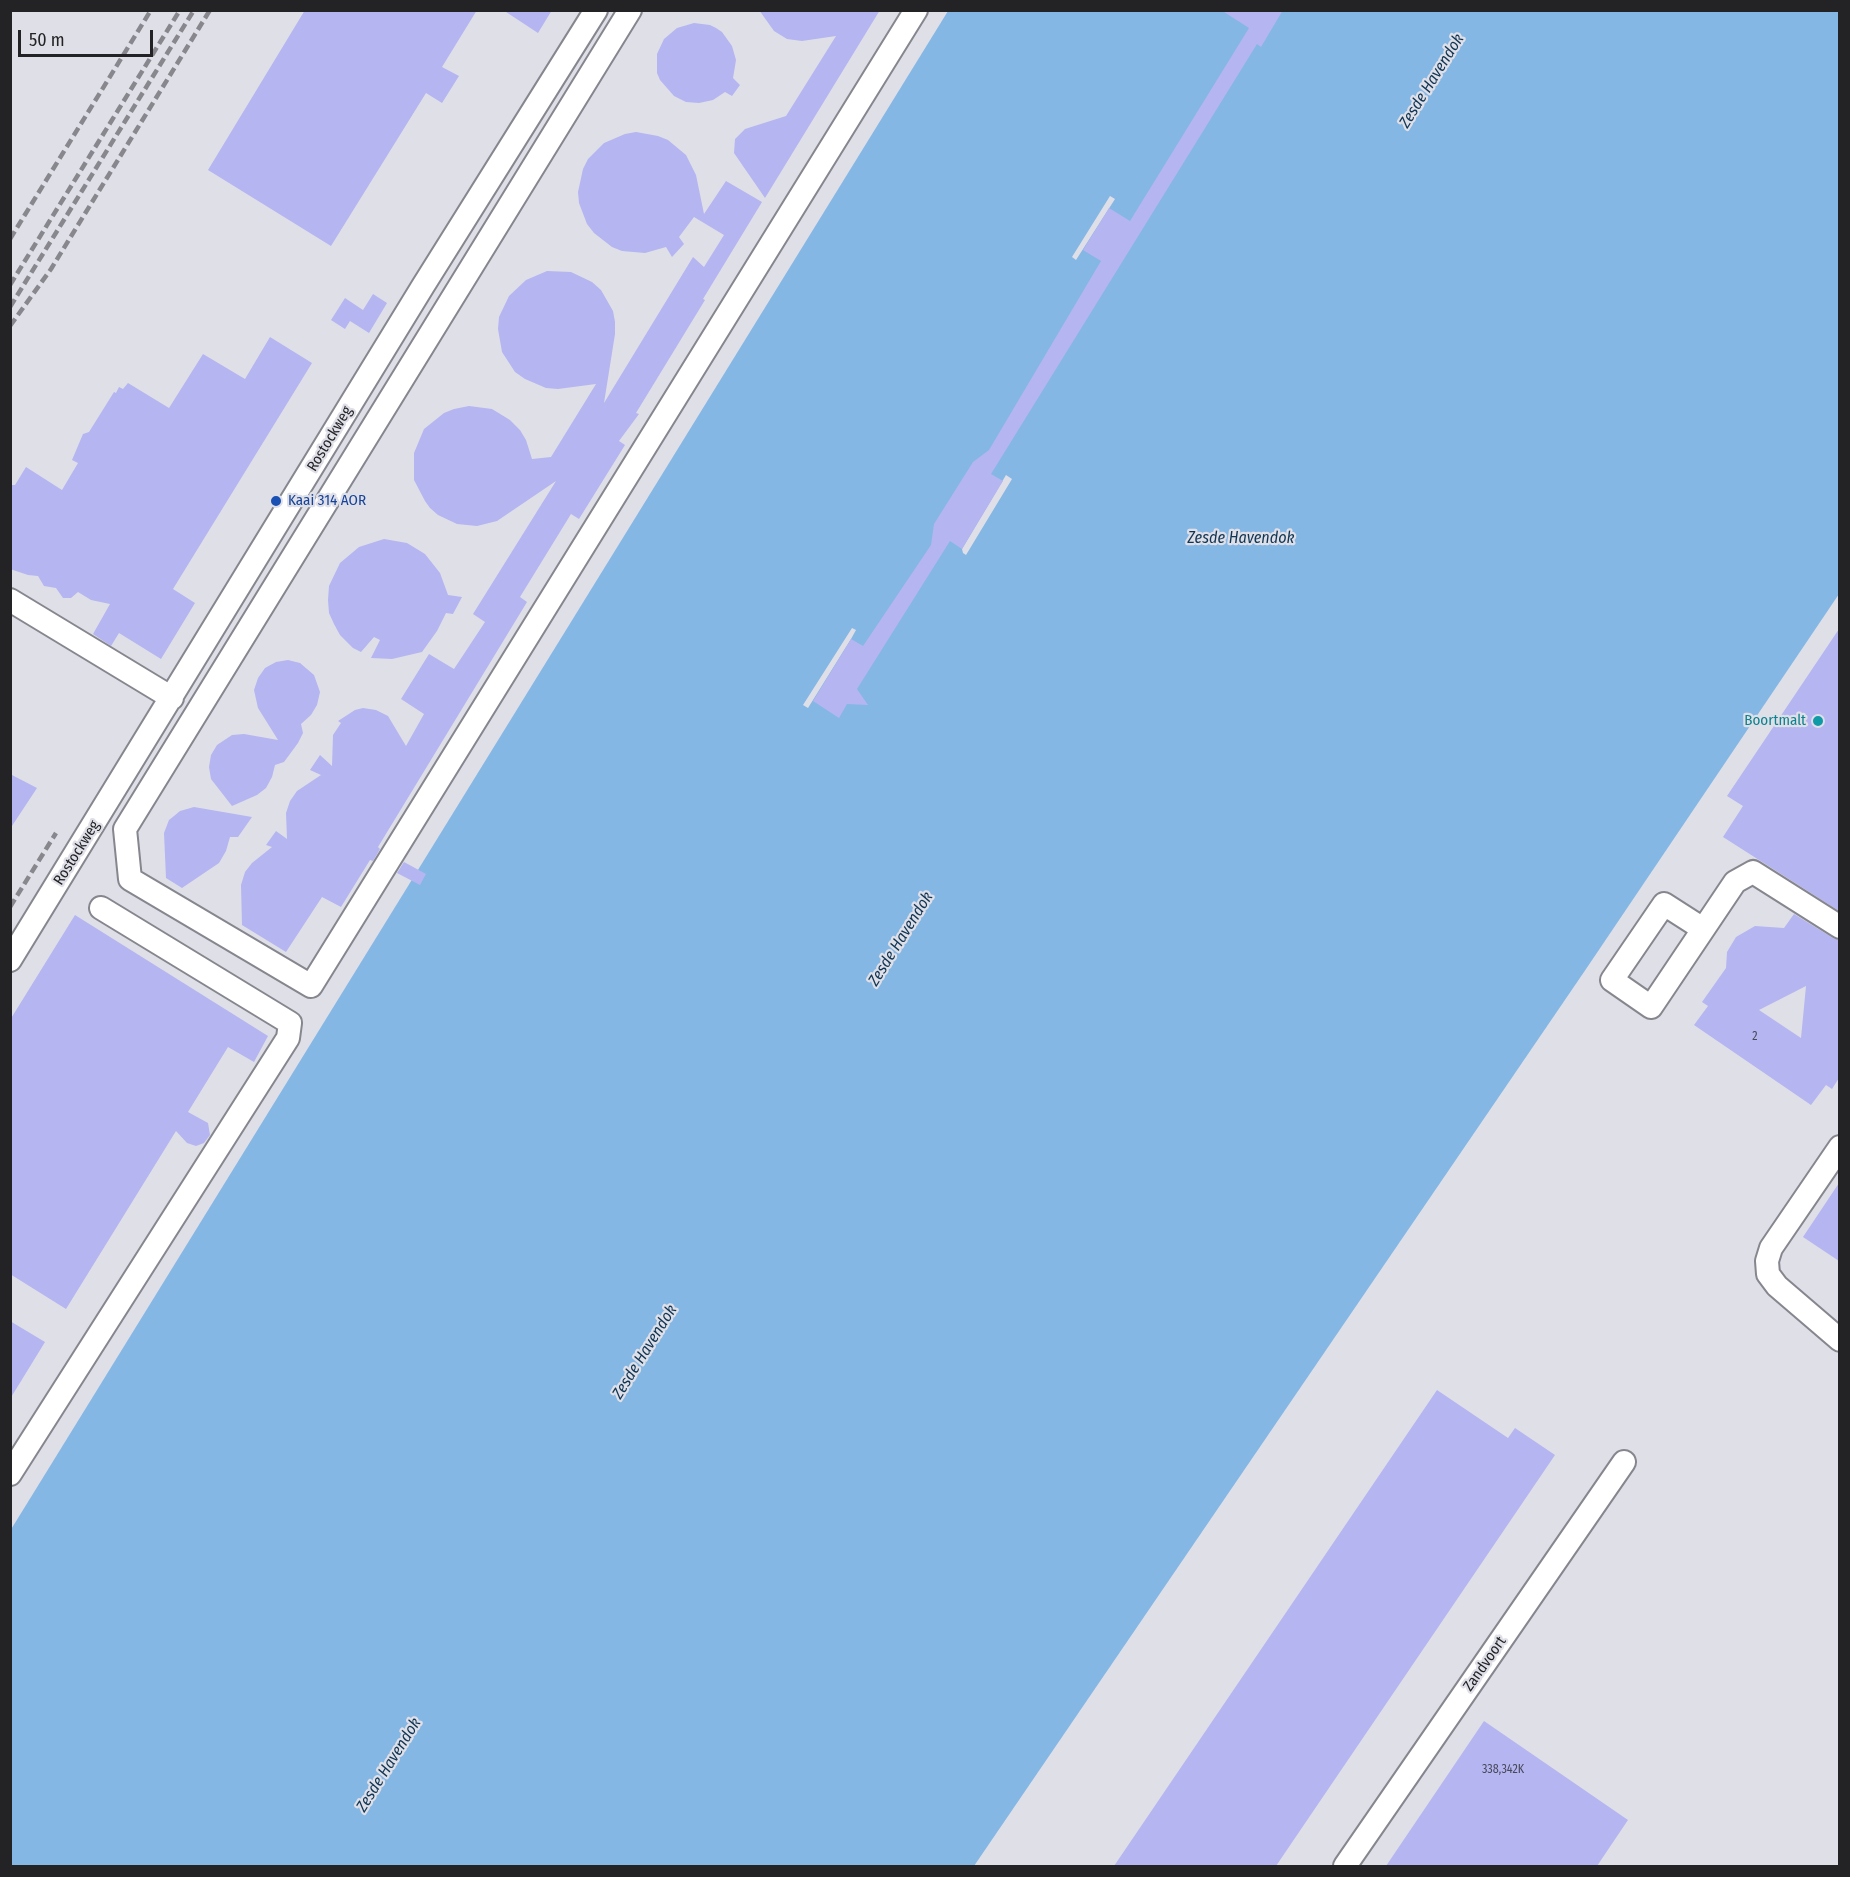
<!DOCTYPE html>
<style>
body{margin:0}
#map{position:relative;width:1850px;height:1877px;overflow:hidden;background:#dfdfe8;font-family:"Fira Sans Condensed",sans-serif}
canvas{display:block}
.frame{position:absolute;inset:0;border:12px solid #232326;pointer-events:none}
.scale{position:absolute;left:18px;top:30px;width:135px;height:27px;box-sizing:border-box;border:3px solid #232326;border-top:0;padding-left:8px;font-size:18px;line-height:21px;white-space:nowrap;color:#232326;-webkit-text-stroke:4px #dfdfe8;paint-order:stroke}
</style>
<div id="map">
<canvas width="1850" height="1877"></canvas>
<div class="frame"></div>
<div class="scale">50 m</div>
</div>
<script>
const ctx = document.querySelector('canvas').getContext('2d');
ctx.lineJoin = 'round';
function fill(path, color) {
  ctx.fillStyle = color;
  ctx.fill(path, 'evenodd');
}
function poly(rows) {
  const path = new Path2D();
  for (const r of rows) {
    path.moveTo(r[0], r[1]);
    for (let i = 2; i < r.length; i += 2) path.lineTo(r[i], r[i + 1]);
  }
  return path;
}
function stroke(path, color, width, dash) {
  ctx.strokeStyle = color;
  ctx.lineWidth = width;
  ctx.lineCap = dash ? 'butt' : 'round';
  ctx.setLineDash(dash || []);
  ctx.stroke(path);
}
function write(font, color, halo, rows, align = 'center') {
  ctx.font = font + ' "Fira Sans Condensed",sans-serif';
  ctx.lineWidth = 4.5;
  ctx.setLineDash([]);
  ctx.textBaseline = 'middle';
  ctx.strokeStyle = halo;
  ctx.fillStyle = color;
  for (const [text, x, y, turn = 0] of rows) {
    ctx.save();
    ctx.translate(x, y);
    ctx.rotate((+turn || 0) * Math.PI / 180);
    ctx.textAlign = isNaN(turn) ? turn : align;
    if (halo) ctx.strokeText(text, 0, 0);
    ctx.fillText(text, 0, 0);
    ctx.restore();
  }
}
fill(poly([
 [948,11,1839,11,1839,594,1584,972,974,1866,11,1866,10,1531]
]), '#85b7e5');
fill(poly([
 [1110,196,1115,199,1076,260,1072,257],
 [1006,475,1012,479,966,555,963,553,962,549],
 [852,628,856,630,851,639,808,708,803,705]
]), '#dfdfe8');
fill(poly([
 [305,10,477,10,442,67,459,76,442,103,426,93,331,246,208,170],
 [503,10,552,10,538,33],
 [759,10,880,10,765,198,734,153,735,139,745,129,786,116,836,36,802,41,787,39,774,31],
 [1221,10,1283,10,1261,47,1257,44,991,474,1003,481,962,549,950,541,857,689,868,705,847,704,839,718,813,701,851,639,863,646,931,545,934,524,973,462,989,450,1101,261,1083,250,1109,208,1130,221,1249,28],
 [694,23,710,25,716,28,722,32,732,46,736,60,733,78,740,85,732,96,725,92,713,100,699,103,686,102,674,96,660,80,657,73,657,54,664,39,677,28],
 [636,132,658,136,668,140,686,155,696,175,704,214,726,181,762,202,703,299,705,300,636,413,639,414,619,441,625,445,579,519,571,514,520,597,527,602,378,847,380,849,373,861,370,860,341,907,322,897,286,952,242,925,241,885,245,872,252,863,272,847,266,845,276,831,287,839,286,813,290,801,297,791,321,775,310,770,320,755,332,766,333,735,341,723,338,721,355,710,363,708,376,710,388,716,406,746,424,714,401,699,429,654,454,669,485,622,473,614,556,481,497,521,477,526,457,524,438,515,430,508,425,501,414,480,414,453,424,429,444,413,454,409,469,406,492,409,510,420,520,430,526,440,532,459,551,457,596,384,558,389,546,388,525,379,515,372,502,352,498,329,499,317,509,296,526,280,547,271,571,272,592,282,601,290,613,311,615,322,615,334,604,403,693,257,704,267,724,235,694,217,679,237,684,244,672,257,666,247,645,253,622,251,612,247,594,233,587,224,579,203,578,192,583,169,588,159,604,143,625,134],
 [373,294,387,303,369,333,350,321,345,329,331,320,345,298,363,310],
 [270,337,312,363,173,589,195,603,161,659,119,633,111,646,93,634,110,604,91,600,78,592,71,598,63,598,56,588,44,586,38,576,28,575,10,569,10,485,15,485,26,467,62,490,78,463,72,460,83,434,89,432,114,392,116,393,119,387,123,389,128,383,169,408,203,354,245,379],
 [384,539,407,543,425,554,440,573,448,595,462,597,453,614,446,613,437,631,422,652,392,659,371,658,380,640,374,637,361,652,353,648,340,635,334,624,329,613,328,600,329,586,340,563,359,547],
 [1839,629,1839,911,1723,837,1743,806,1727,796],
 [288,660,300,663,314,675,320,692,317,705,311,715,301,724,303,733,298,743,284,762,275,765,272,777,266,788,257,795,232,806,211,779,209,767,211,755,217,745,232,735,244,734,278,740,258,708,254,690,258,678,265,668,276,662],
 [10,774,37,788,10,829],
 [194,807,252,817,238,837,230,837,226,851,219,863,182,888,166,878,164,833,169,820,174,816,180,811],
 [404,862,426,874,420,885,397,873],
 [1794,914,1833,938,1839,940,1839,1078,1832,1089,1826,1085,1811,1105,1694,1025,1708,1006,1702,1002,1726,968,1727,952,1736,937,1755,926,1784,928],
 [1806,986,1801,1038,1759,1010],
 [75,915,268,1036,254,1062,228,1047,188,1112,208,1123,210,1135,204,1143,196,1146,187,1143,176,1131,66,1309,10,1274,10,1020],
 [1839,1183,1839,1261,1803,1237],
 [10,1321,45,1342,10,1399],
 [1437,1390,1508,1438,1515,1428,1555,1455,1276,1866,1114,1866],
 [1484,1721,1628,1820,1597,1866,1386,1866]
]), '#b5b5f1');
const minor = poly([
 [630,10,125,829,130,879,311,986,916,10],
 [10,600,172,698],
 [1703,929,1664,904,1612,980,1651,1007,1735,882,1753,872,1840,927],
 [10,960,423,286,596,10],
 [1840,1147,1771,1248,1767,1261,1768,1274,1777,1286,1840,1340],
 [10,1474,288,1038,290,1023,101,908],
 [1345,1866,1624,1462]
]);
stroke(minor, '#86868e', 26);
stroke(minor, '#fff', 22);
stroke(poly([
 [10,239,151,10],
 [10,285,180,10],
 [10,307,194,10],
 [10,326,51,269,210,10],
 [10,907,56,833]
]), '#87878d', 4.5, [9, 4.5]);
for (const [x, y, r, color] of [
 [276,501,6,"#1a4fb4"],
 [1818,721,6,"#0f9aa8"]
]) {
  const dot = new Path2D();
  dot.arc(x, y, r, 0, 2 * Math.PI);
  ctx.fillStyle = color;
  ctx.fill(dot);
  stroke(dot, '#dfdfe8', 2);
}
write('12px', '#484859', null, [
 ["2",1755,1037],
 ["338,342K",1503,1770]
]);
write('15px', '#232326', '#dfdfe8', [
 ["Rostockweg",330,439,-59],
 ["Rostockweg",77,853,-58],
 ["Zandvoort",1485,1664,-55]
]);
write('15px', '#164399', '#dfdfe8', [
 ["Kaai 314 AOR",288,501]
], 'left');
write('15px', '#0d838f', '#dfdfe8', [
 ["Boortmalt",1806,721]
], 'right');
write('italic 16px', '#0f3554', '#dfdfe8', [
 ["Zesde Havendok",1432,81,-58],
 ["Zesde Havendok",1241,539],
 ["Zesde Havendok",901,939,-58],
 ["Zesde Havendok",645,1352,-58],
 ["Zesde Havendok",389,1765,-58]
]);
</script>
